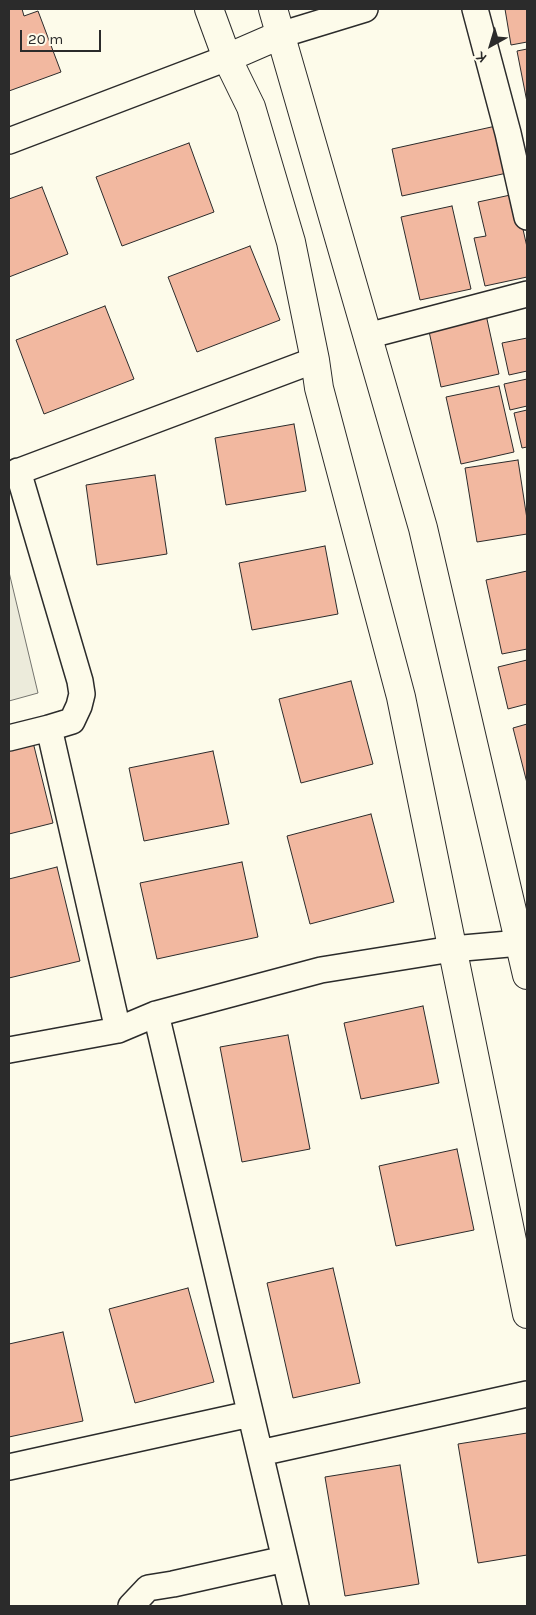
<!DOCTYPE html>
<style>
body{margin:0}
#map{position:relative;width:536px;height:1615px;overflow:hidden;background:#fdfbea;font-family:Karla,sans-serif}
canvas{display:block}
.frame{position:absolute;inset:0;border:10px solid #2b2b2b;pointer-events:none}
.north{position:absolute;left:466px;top:20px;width:50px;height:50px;-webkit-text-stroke:4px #fdfbea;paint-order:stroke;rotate:219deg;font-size:14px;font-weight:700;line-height:20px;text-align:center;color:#2b2b2b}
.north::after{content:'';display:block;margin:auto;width:18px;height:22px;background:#2b2b2b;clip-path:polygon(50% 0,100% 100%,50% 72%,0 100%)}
.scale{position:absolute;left:20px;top:30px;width:81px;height:22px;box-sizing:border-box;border:2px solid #2b2b2b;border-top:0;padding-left:6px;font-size:15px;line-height:18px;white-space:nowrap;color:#2b2b2b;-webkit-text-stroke:4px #fdfbea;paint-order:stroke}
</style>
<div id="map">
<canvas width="536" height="1615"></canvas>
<div class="frame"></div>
<div class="north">K</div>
<div class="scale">20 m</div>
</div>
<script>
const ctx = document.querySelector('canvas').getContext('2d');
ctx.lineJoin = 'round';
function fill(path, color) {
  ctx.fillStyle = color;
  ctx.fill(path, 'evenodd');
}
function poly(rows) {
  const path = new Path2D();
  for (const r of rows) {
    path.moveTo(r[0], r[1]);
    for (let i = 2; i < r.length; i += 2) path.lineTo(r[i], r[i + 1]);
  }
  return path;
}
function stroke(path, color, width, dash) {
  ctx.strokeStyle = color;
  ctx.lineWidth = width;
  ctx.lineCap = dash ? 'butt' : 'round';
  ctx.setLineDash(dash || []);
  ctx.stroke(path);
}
const green = poly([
 [9,572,38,693,9,701,9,572]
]);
fill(green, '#ecebdb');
stroke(green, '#74746e', 1);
const building = poly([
 [9,9,22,9,24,16,38,11,61,72,9,91,9,9],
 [505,9,527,9,527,42,511,45,505,9],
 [527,49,527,102,517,51,527,49],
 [496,126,507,173,402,196,392,149,496,126],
 [189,143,214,212,122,246,96,177,189,143],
 [42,187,68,254,9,277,9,199,42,187],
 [515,194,527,247,527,277,485,286,474,238,486,236,478,202,515,194],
 [452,206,471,289,420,300,401,217,452,206],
 [250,246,280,320,197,352,168,277,250,246],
 [105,306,134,379,44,414,16,340,105,306],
 [485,310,499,374,441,387,427,322,485,310],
 [527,338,527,371,509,375,502,343,527,338],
 [527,379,527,406,510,410,504,384,527,379],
 [499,386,514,452,461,464,446,397,499,386],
 [527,410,527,447,522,448,514,413,527,410],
 [294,424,306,491,226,505,215,438,294,424],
 [518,460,527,519,527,534,477,542,465,468,518,460],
 [155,475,167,554,97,565,86,485,155,475],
 [325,546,338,614,252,630,239,563,325,546],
 [527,571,527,649,502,654,486,580,527,571],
 [527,660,527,704,508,709,498,667,527,660],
 [351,681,373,764,301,783,279,699,351,681],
 [527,724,527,783,513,728,527,724],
 [32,738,53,823,9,834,9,744,32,738],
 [213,751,229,824,144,841,129,768,213,751],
 [371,814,394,902,310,924,287,836,371,814],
 [242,862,258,937,157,959,140,883,242,862],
 [57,867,80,961,9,978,9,879,57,867],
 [423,1006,439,1083,361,1099,344,1023,423,1006],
 [288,1035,310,1149,242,1162,220,1047,288,1035],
 [457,1149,474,1230,396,1246,379,1166,457,1149],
 [333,1268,360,1383,293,1398,267,1283,333,1268],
 [188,1288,214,1382,135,1403,109,1309,188,1288],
 [63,1332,83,1421,9,1437,9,1344,63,1332],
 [527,1433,527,1555,478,1563,458,1444,527,1433],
 [400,1465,419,1584,345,1596,325,1477,400,1465]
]);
fill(building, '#f2b8a0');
stroke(building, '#2b2b2b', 1);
const minor = poly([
 [475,9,508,133,527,217],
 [280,35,365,9],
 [9,141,227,58],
 [367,336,527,294],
 [18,471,80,681,82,694,79,706,72,721,49,728],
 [9,475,315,360],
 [9,738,49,728,118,1030],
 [156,1014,296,1606],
 [9,1050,118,1030,156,1014,321,970,452,949,520,943,527,940],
 [260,1453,527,1394],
 [9,1467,250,1414],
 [131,1606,148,1588,173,1584,285,1559]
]);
const tertiary = poly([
 [209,9,227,58,251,107,291,242,315,360,319,388,401,697,527,1314],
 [273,9,423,528,527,975],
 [227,58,280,35]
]);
stroke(minor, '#2b2b2b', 28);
stroke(tertiary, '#2b2b2b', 30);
stroke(minor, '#fdfbea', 25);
stroke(tertiary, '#fdfbea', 28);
</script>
